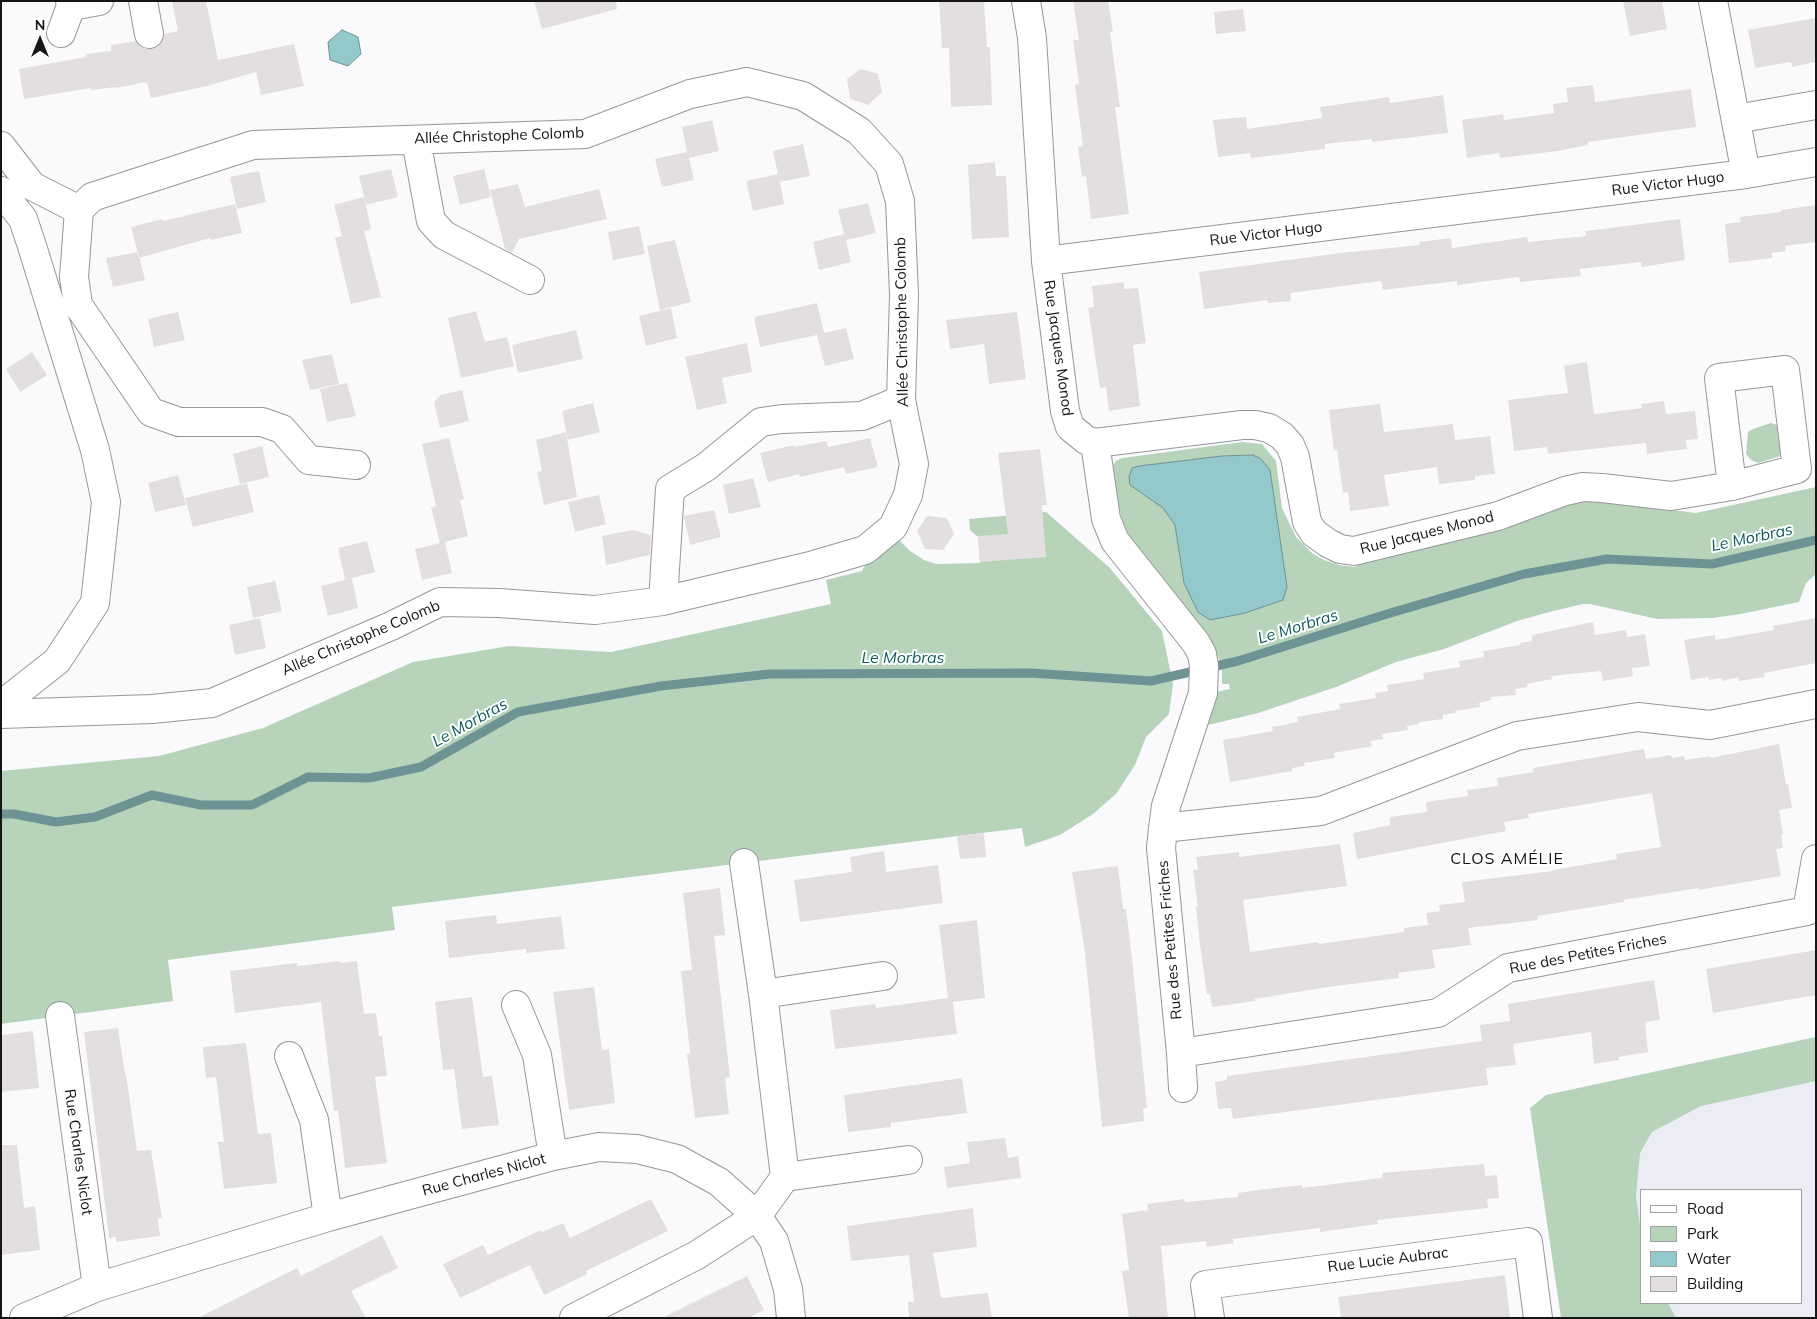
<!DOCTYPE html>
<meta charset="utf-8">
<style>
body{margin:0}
#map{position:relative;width:1817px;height:1319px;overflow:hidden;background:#fafafd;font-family:Mulish,sans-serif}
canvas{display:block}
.frame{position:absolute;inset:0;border:2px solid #151516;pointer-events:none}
.legend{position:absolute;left:1640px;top:1189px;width:162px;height:115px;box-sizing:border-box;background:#fff;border:1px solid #a1a1a2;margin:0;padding:6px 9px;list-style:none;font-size:15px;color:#151516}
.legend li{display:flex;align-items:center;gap:10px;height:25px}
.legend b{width:25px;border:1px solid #a1a1a2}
.north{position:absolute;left:15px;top:15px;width:50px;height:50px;-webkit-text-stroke:4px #fff;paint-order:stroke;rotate:0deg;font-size:14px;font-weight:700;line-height:20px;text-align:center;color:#151516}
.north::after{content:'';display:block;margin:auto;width:18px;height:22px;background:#151516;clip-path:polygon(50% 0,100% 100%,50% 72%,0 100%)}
</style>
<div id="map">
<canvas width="1817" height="1319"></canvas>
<div class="frame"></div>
<ul class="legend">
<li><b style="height:6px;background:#fff"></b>Road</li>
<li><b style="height:14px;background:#b7d4bb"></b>Park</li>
<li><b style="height:14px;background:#94c9cb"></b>Water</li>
<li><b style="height:14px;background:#e3dfe0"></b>Building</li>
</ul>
<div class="north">N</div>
</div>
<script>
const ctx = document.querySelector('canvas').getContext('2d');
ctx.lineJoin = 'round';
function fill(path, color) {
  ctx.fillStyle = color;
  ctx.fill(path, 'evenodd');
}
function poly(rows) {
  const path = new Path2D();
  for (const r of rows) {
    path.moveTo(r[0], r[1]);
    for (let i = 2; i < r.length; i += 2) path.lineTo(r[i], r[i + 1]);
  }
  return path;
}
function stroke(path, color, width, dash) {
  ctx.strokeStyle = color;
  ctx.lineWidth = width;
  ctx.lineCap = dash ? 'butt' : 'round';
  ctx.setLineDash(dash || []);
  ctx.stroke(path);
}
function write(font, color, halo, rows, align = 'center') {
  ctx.font = font + ' Mulish,sans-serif';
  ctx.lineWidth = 4;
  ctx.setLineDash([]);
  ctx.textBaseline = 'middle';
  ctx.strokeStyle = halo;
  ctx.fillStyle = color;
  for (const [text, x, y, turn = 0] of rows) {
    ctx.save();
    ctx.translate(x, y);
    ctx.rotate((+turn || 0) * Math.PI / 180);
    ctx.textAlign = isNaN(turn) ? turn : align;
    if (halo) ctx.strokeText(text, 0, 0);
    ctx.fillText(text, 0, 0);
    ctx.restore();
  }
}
fill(poly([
 [1816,1037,1816,1318,1561,1318,1546,1095],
 [1641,1190,1801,1190,1801,1303,1641,1303]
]), '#ececf5');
fill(poly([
 [1771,423,1777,425,1782,432,1783,452,1778,457,1758,463,1751,460,1746,454,1748,432,1753,429],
 [1242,442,1262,444,1276,461,1282,508,1296,537,1312,553,1324,560,1339,565,1355,567,1365,559,1581,498,1696,513,1816,487,1816,574,1806,583,1799,602,1741,614,1712,618,1657,619,1590,604,1583,604,1553,611,1517,621,1444,649,1396,662,1336,687,1258,713,1204,726,1216,692,1230,689,1229,684,1222,684,1222,665,1210,641,1134,546,1123,522,1117,501,1111,467,1116,461,1122,458],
 [1046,512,1110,568,1162,631,1173,684,1169,714,1146,737,1135,765,1116,794,1093,814,1060,835,1025,847,1022,828,392,907,395,930,168,960,173,1001,1,1024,1,771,159,756,263,728,413,662,509,646,611,652,831,604,826,580,862,571,867,561,897,538,910,551,924,560,936,564,980,563,978,537,970,530,969,519],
 [1816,1037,1816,1081,1701,1106,1652,1132,1640,1153,1636,1196,1641,1231,1641,1303,1668,1303,1676,1318,1561,1318,1530,1108,1546,1095]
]), '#b7d4bb');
const water = poly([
 [342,30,358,37,361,54,348,66,330,60,328,42,342,30],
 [1253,455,1261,459,1270,470,1287,587,1283,600,1245,613,1210,620,1198,612,1184,583,1175,525,1163,508,1130,485,1129,477,1132,468,1139,466,1222,456,1253,455]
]);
fill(water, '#94c9cb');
stroke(water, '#6e9395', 1);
stroke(poly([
 [1,814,14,814,56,822,95,817,152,795,201,805,252,805,308,777,369,778,421,767,518,712,661,686,770,674,1031,673,1151,681,1238,661,1387,614,1524,574,1607,559,1712,564,1816,540]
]), '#6e9395', 9);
fill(poly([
 [172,1,206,1,218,60,294,44,304,86,261,95,256,72,207,86,151,98,147,82,116,88,116,87,91,90,91,88,24,99,19,69,86,57,86,54,111,51,111,45,136,41,137,44,144,49,152,49,159,46,163,40,164,34,178,31],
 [534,1,616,1,617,9,542,29],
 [939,1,984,1,987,47,990,47,992,105,951,107,949,48,942,48],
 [1073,1,1108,1,1113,31,1110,32,1120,107,1115,107,1129,214,1091,219,1086,176,1082,177,1078,147,1083,146,1075,85,1079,84,1073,40,1079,40],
 [1623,1,1662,1,1667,29,1630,36],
 [1243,9,1246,31,1216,34,1214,12],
 [1816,18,1816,62,1792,67,1791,62,1755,68,1748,30],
 [861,69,878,74,882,92,868,105,850,99,847,79],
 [1593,85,1595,102,1691,89,1696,127,1588,142,1588,145,1558,151,1500,158,1499,153,1467,158,1462,120,1503,114,1504,120,1554,113,1553,104,1568,102,1566,88],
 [1443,95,1448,133,1372,142,1372,139,1325,144,1325,149,1251,158,1250,153,1218,157,1213,120,1246,117,1247,129,1322,118,1320,107,1389,97,1390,103],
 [712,120,719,151,689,158,694,180,662,187,655,159,687,152,682,127],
 [803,144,810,176,780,182,784,204,753,211,746,181,778,174,773,151],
 [995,162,996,176,1006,176,1009,237,972,239,968,165],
 [391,169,398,197,366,205,359,176],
 [484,169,491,197,460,205,453,176],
 [259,171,266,202,237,209,230,177],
 [518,184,525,207,599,189,607,219,519,239,512,253,505,249,490,190],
 [364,197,371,229,364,231,381,297,351,304,335,238,342,236,334,205],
 [868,203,876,233,846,240,851,262,819,270,813,242,844,234,838,210],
 [235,204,242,233,211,240,210,238,139,258,131,227,162,219,163,221],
 [1816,205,1816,242,1785,246,1786,251,1772,253,1772,258,1729,263,1725,224,1741,222,1740,217,1781,212,1781,210],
 [1680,219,1685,260,1642,267,1641,262,1580,269,1581,276,1520,282,1519,277,1457,285,1457,281,1383,290,1381,281,1290,293,1291,301,1268,303,1267,300,1204,309,1199,272,1340,253,1420,245,1419,242,1451,238,1452,248,1527,237,1528,242,1586,236,1586,231],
 [639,226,645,254,613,260,608,232],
 [675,240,691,302,660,310,647,246],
 [138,252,145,280,113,287,106,258],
 [1124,282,1124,289,1138,288,1146,343,1133,345,1140,406,1109,411,1106,387,1100,388,1088,308,1094,307,1092,286],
 [817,303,824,333,846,328,854,359,825,366,817,335,760,347,754,317],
 [671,308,677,338,646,346,639,316],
 [476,311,485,342,507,337,514,366,461,378,448,318],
 [178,312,185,340,154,347,148,319],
 [1017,312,1026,379,989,384,984,344,950,349,946,320],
 [576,330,583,359,518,373,512,345],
 [747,343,752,372,722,378,727,403,697,410,685,357],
 [32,352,47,375,20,392,6,369],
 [332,354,339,384,310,390,302,360],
 [1587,362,1594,414,1642,408,1641,404,1664,401,1666,414,1695,411,1698,439,1686,440,1687,449,1647,454,1646,443,1548,454,1547,447,1514,451,1508,400,1568,393,1564,366],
 [347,383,356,416,327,422,320,389],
 [462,390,469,421,440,428,434,402,441,395],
 [593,403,600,432,568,440,562,411],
 [1380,404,1384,432,1453,424,1455,440,1490,436,1495,474,1475,476,1475,480,1439,484,1437,467,1384,475,1389,506,1350,511,1348,492,1343,493,1337,450,1334,451,1329,410],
 [566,432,577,497,544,505,537,472,542,471,536,440],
 [449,438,464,499,460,500,468,536,445,542,452,573,422,580,415,549,440,543,431,507,436,506,422,444],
 [870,438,878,467,846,474,844,467,800,477,799,474,768,482,760,453,794,445,794,447,826,441,828,447],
 [262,446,269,477,240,484,233,454],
 [1040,449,1047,505,1042,505,1046,557,980,562,978,536,1008,534,998,453],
 [178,475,186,505,155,512,148,483],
 [753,478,761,507,729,514,723,485],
 [247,483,254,512,193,527,185,498],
 [599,495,606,524,575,532,568,502],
 [714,510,721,537,690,545,684,516],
 [927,516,947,518,954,534,943,550,925,549,917,531],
 [633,530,651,535,650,555,606,565,602,536],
 [367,541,375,572,345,580,338,548],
 [352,578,358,608,328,616,321,586],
 [275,581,282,611,253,618,247,587],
 [260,618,266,648,235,655,229,625],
 [1816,618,1816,663,1764,673,1765,677,1739,681,1738,677,1722,681,1722,678,1709,680,1708,677,1691,680,1684,640,1715,635,1715,640,1774,630,1773,626],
 [1593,622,1595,635,1626,630,1627,637,1645,634,1650,666,1632,668,1633,676,1603,681,1601,671,1551,676,1552,679,1527,684,1527,687,1515,689,1516,695,1491,697,1491,700,1479,703,1480,707,1455,711,1455,713,1443,715,1443,719,1419,722,1419,724,1407,726,1408,730,1382,734,1383,739,1370,741,1372,746,1334,753,1335,758,1304,763,1305,766,1292,768,1292,771,1230,782,1223,740,1273,731,1272,727,1298,722,1297,717,1340,709,1339,704,1376,698,1375,693,1388,691,1387,685,1424,679,1423,673,1460,667,1459,661,1484,657,1483,651,1521,645,1520,643,1532,641,1532,635],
 [1779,744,1786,784,1788,784,1792,808,1779,810,1783,835,1781,835,1783,848,1776,849,1781,876,1699,890,1699,888,1685,890,1624,900,1624,902,1537,916,1538,920,1468,928,1471,945,1432,950,1435,968,1398,973,1399,978,1328,987,1254,999,1255,1001,1212,1007,1210,994,1207,994,1200,945,1196,907,1198,907,1193,870,1198,870,1196,857,1239,852,1239,857,1340,844,1347,886,1243,900,1250,952,1318,942,1319,944,1404,932,1404,928,1428,925,1426,913,1440,911,1439,905,1465,902,1462,882,1553,871,1553,870,1617,859,1616,854,1661,847,1652,793,1528,814,1529,818,1504,822,1506,831,1357,859,1353,833,1390,825,1390,817,1427,812,1426,802,1468,796,1467,790,1498,786,1497,778,1534,772,1533,768,1644,749,1646,759,1671,755,1672,758,1684,756,1685,760,1711,756,1711,758],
 [984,833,986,857,960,859,957,836],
 [884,851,886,872,938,865,943,903,800,922,794,880,852,872,850,857],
 [1118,866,1123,909,1126,909,1132,958,1147,1108,1143,1109,1144,1121,1102,1127,1085,952,1072,872],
 [720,888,725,935,714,936,730,1077,725,1078,729,1114,695,1118,687,1054,690,1053,681,971,692,970,683,893],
 [496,915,497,924,561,916,565,949,526,953,526,949,449,958,445,921],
 [977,920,985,998,953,1002,957,1034,835,1049,830,1010,875,1004,876,1008,948,998,939,925],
 [1816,950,1816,995,1713,1013,1706,969],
 [340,961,341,963,357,961,364,1014,376,1013,379,1036,382,1036,387,1076,375,1077,387,1163,345,1168,338,1110,334,1111,321,1002,235,1013,230,971,297,963,297,966],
 [1654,980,1660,1020,1645,1022,1648,1052,1618,1057,1619,1060,1594,1064,1591,1032,1513,1044,1516,1065,1486,1068,1488,1085,1233,1119,1231,1108,1218,1109,1215,1082,1227,1080,1227,1076,1482,1041,1480,1025,1510,1021,1508,1004],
 [594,987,602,1050,609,1049,615,1103,569,1110,553,992],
 [472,997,483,1077,492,1076,499,1125,462,1129,454,1069,443,1070,435,1002],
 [118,1028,125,1074,126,1074,137,1151,151,1150,162,1218,158,1219,160,1236,116,1242,116,1237,109,1238,84,1032],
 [33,1031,39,1088,1,1092,1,1035],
 [246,1043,258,1134,271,1133,277,1183,224,1189,218,1142,224,1142,216,1077,206,1078,203,1047],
 [962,1078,967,1113,891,1123,891,1127,848,1132,844,1095],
 [1005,1138,1008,1158,1018,1156,1021,1178,947,1188,944,1167,970,1163,967,1142],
 [1,1145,17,1145,24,1208,35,1206,40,1250,1,1255],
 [1484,1164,1485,1176,1497,1175,1499,1198,1487,1199,1488,1208,1377,1220,1378,1224,1320,1232,1320,1228,1233,1239,1234,1243,1207,1247,1206,1241,1161,1246,1168,1318,1129,1318,1122,1271,1129,1270,1122,1214,1148,1210,1147,1204,1184,1199,1185,1202,1238,1197,1238,1193,1265,1189,1302,1185,1302,1188,1382,1178,1382,1173],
 [651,1199,668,1231,586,1271,587,1274,544,1295,530,1265,460,1298,443,1264,483,1245,488,1255,541,1230,542,1232,563,1223,570,1238],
 [973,1208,977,1247,933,1253,941,1298,988,1293,992,1318,909,1318,908,1302,914,1302,909,1255,851,1261,847,1226],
 [382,1235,398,1268,351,1291,366,1318,198,1318,297,1268,301,1276],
 [1505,1275,1510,1318,1341,1318,1338,1297],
 [747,1276,764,1310,748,1318,662,1318]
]), '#e3dfe0');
const minor = poly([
 [70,1,71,6,99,1],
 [143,1,149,34],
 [1026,1,1032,38,1046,261,1746,174,1713,1],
 [61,33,71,6],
 [1736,119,1816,105],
 [416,140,431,221,444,235,530,280],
 [1,146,32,186,79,210],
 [1746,174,1816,162],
 [1,191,23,219,32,246,95,450,106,502,95,603,57,661,1,705],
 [79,210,74,277,78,305,151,412,179,422,262,422,282,429,309,460,356,465],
 [1046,261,1065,411,1070,427,1086,440,1095,443,1242,425,1255,425,1269,428,1282,436,1290,445,1295,457,1307,522,1314,533,1328,543,1340,549,1354,551,1498,516,1565,491,1583,487,1602,488,1671,496,1732,486,1797,469,1785,370,1719,378,1732,486],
 [1095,443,1106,519,1115,541,1196,643,1202,654,1204,666,1203,693,1166,806,1163,828],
 [663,601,670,489,706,467,761,422,782,419,862,416,901,400],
 [1816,704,1710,725,1638,717,1517,736,1321,811,1163,828,1161,848,1181,1053,1438,1013,1508,968,1807,911,1816,859],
 [1,714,152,709,212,703,391,626,440,602,499,603,595,610,663,601,814,565,865,550,893,527,908,495,914,464,901,400,904,295,900,201,889,164,859,131,803,96,747,82,690,94,585,134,253,145,92,197,79,210],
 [763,994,883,976],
 [516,1005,537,1055,553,1156],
 [60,1016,97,1287],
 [1181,1053,1183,1088],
 [289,1056,314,1120,328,1217],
 [785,1177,908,1160],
 [24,1318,97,1287,328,1217,553,1156,599,1147,637,1149,677,1159,719,1182,757,1216,774,1241,788,1289,791,1318],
 [574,1318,697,1255,757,1216,785,1177,763,994,744,863],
 [1210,1318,1205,1285,1528,1242,1538,1318]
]);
stroke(minor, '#979799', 30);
stroke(minor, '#fff', 28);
write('15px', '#151516', '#fff', [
 ["Allée Christophe Colomb",499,136,-2],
 ["Rue Victor Hugo",1668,184,-7],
 ["Rue Victor Hugo",1266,234,-7],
 ["Allée Christophe Colomb",902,322,-91],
 ["Rue Jacques Monod",1058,348,82],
 ["Rue Jacques Monod",1427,533,-14],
 ["Allée Christophe Colomb",361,638,-23],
 ["Rue des Petites Friches",1170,940,-95],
 ["Rue des Petites Friches",1588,954,-11],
 ["Rue Charles Niclot",78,1152,82],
 ["Rue Charles Niclot",484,1175,-15],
 ["Rue Lucie Aubrac",1388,1260,-7]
]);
write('italic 16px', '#115b5e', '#fff', [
 ["Le Morbras",1752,538,-12],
 ["Le Morbras",1298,627,-17],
 ["Le Morbras",903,658],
 ["Le Morbras",470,723,-29]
]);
ctx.letterSpacing = '1px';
write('16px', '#151516', '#fff', [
 ["CLOS AMÉLIE",1507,859]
]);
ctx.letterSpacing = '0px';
</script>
